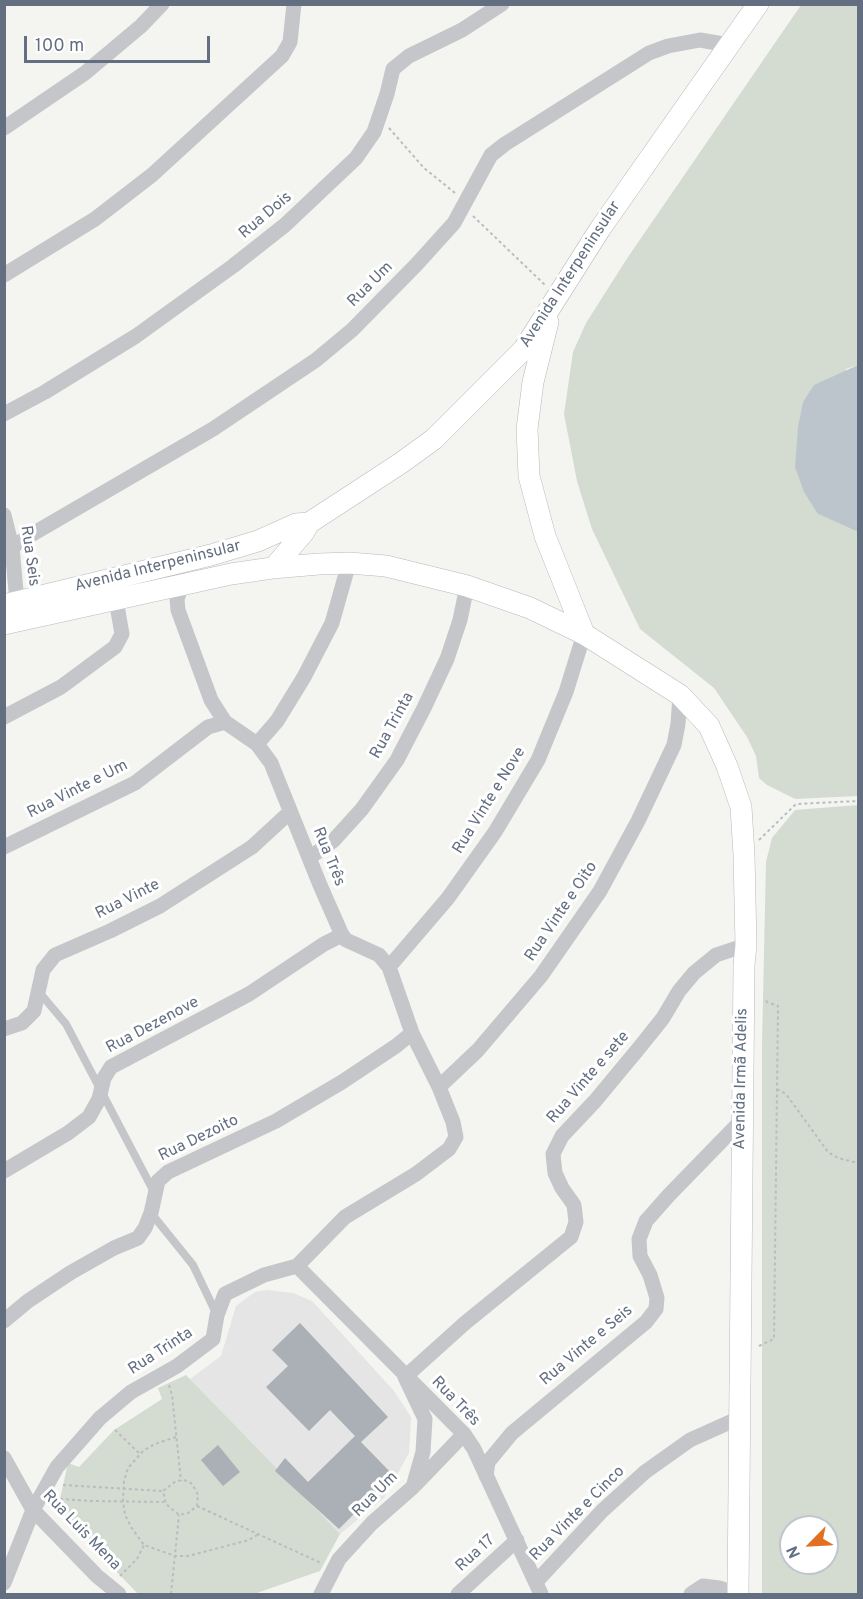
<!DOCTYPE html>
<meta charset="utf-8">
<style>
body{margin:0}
#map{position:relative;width:863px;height:1599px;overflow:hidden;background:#f4f5f0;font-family:Overpass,sans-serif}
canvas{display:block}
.frame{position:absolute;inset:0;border:6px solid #636f81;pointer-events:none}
.north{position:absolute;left:779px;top:1515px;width:60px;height:60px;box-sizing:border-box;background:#fff;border:2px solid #c1c5cd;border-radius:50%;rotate:246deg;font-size:16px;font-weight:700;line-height:24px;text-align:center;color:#636f81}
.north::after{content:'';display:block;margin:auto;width:21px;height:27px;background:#e27023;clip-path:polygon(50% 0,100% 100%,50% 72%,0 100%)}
.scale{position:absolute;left:24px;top:36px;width:186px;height:27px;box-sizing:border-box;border:3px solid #636f81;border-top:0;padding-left:8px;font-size:18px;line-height:21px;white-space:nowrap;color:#636f81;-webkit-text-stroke:4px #fff;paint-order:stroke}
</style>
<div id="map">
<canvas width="863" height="1599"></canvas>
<div class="frame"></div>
<div class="north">N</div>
<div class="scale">100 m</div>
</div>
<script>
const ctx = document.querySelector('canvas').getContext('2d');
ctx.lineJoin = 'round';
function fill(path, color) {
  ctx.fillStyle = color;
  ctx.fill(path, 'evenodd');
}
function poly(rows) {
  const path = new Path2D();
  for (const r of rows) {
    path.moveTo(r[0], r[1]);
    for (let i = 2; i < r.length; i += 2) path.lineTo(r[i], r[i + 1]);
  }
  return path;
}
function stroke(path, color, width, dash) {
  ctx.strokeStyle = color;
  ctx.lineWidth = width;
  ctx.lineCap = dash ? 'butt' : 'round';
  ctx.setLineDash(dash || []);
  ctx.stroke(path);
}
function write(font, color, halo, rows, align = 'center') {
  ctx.font = font + ' Overpass,sans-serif';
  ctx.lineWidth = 6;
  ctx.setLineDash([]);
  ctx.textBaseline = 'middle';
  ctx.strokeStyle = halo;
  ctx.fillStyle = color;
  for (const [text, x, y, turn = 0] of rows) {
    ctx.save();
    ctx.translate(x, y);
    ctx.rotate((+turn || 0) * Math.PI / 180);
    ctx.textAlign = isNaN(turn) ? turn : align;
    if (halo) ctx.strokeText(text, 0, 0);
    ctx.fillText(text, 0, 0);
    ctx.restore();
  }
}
fill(poly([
 [267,1290,293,1293,312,1301,394,1391,411,1417,409,1453,384,1498,340,1534,275,1471,190,1379,221,1356,236,1306,255,1292]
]), '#e4e5e4');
fill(poly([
 [801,5,858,5,858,365,846,369,818,514,858,532,858,796,795,799,767,785,759,778,756,756,747,737,714,688,640,629,592,529,577,481,564,414,573,352,586,323,626,260],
 [858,805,858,1594,762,1594,762,1045,766,862,772,838,795,810],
 [791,1527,827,1527,827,1563,791,1563],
 [186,1375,340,1534,320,1571,254,1594,138,1594,66,1519,60,1499,68,1463,79,1467,114,1430,162,1399,158,1388]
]), '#d4dbd1');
fill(poly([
 [858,365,858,532,818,514,804,492,795,467,798,427,803,402,814,385]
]), '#bdc5cc');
fill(poly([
 [300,1323,388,1417,361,1442,393,1475,339,1529,275,1471,285,1458,308,1482,355,1436,330,1410,309,1431,266,1387,288,1366,272,1350],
 [218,1445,240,1472,223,1486,201,1460]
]), '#aab0b6');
const secondary = poly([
 [548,322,533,382,527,429,529,476,545,536,584,634],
 [276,565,304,532,309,523],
 [4,605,211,555,258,541,296,524,309,523,401,463,434,439,524,349,600,229,758,4],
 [4,624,231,574,272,568,319,564,349,563,386,566,467,586,530,608,584,634,680,695,709,726,727,766,741,807,744,855,746,945,744,965,738,1594]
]);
stroke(secondary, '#b6b9be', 22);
stroke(poly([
 [389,128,424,168,455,193],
 [473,216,545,285],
 [759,840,796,804,858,801],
 [777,1089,786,1094,828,1152,838,1158,858,1163],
 [759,1346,774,1339,778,1006,767,1002,765,999],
 [169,1385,172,1395,181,1481],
 [115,1430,140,1454],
 [176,1437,155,1444,143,1451,128,1468,124,1481,123,1501,125,1515,131,1527,144,1545,175,1556,188,1556,249,1540,259,1534],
 [184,1480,191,1483,195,1489,198,1495,197,1506,188,1513,179,1515,166,1504,163,1491,176,1481,184,1480],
 [63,1485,162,1491],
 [60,1499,92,1501,164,1502],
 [197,1506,321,1563],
 [120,1576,137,1559,144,1545],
 [171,1594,179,1515]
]), '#bbbcbf', 2, [3, 3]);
stroke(poly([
 [39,992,66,1024,154,1192],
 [151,1213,193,1265,216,1313]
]), '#c4c6ca', 8);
stroke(poly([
 [4,128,85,73,141,26,162,4],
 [4,275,95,219,152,175,282,56,290,42,294,4],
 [4,414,45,392,136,336,233,266,285,225,356,158,374,132,387,94,393,69,409,56,462,30,502,4],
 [4,515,12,547,17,602],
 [12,547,36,532,213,429,316,360,352,330,416,265,454,223,491,155,505,144,649,53,668,46,700,40,729,45],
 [4,717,61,687,115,647,122,634,116,600],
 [257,744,277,721,304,677,332,623,349,563],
 [4,847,135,783,208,727,225,722],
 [309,858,333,841,362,809,397,760,424,708,447,659,460,620,467,586],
 [389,967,448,898,495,832,538,760,566,692,584,634],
 [4,1029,22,1023,34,1011,43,970,55,955,110,931,160,906,252,847,290,812],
 [439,1087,478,1050,541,976,600,891,638,821,674,745,678,724,680,695],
 [4,1171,68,1133,89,1117,99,1099,104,1078,111,1067,249,994,324,944,342,935],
 [297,1266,464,1434,474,1449,541,1594],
 [4,1321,28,1301,70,1273,114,1248,138,1238,145,1228,151,1213,158,1181,168,1172,276,1121,342,1082,396,1046,412,1033],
 [4,1458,33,1510,97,1576,119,1594],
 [486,1476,488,1462,512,1433,646,1322,656,1309,657,1298,650,1275,640,1256,639,1239,646,1221,669,1195,742,1120],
 [415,1485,464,1434],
 [536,1582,602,1511,645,1472,690,1440,739,1418],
 [4,1583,33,1510,57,1467,100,1418,131,1392,177,1366,213,1339,217,1315,225,1294,264,1275,297,1266,345,1217,416,1174,449,1149,456,1137,453,1122,439,1087,412,1033,389,967,379,955,346,940,342,935,320,885,271,763,257,744,225,722,211,700,178,610,177,599,182,585],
 [321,1594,339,1559,372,1523,413,1487,423,1452,425,1419,405,1377,465,1323,571,1237,576,1222,574,1205,562,1188,555,1173,553,1154,562,1136,595,1101,639,1048,663,1018,679,991,694,973,716,955,746,945],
 [458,1594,517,1540],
 [691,1594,703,1586,719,1588,738,1594]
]), '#c4c6ca', 15);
stroke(secondary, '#fff', 21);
write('16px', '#636f81', '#fff', [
 ["Rua Dois",266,216,-40],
 ["Avenida Interpeninsular",571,275,-57],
 ["Rua Um",371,285,-45],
 ["Rua Seis",29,556,82],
 ["Avenida Interpeninsular",158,567,-14],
 ["Rua Trinta",393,726,-61],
 ["Rua Vinte e Um",78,790,-27],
 ["Rua Vinte e Nove",490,801,-58],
 ["Rua Três",328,857,68],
 ["Rua Vinte",128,900,-27],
 ["Rua Vinte e Oito",562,912,-56],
 ["Rua Dezenove",153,1026,-28],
 ["Rua Vinte e sete",589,1078,-49],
 ["Avenida Irmã Adelis",742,1079,-89],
 ["Rua Dezoito",199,1139,-26],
 ["Rua Vinte e Seis",587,1346,-40],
 ["Rua Trinta",161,1352,-33],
 ["Rua Três",455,1402,46],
 ["Rua Um",376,1495,-45],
 ["Rua Vinte e Cinco",578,1514,-45],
 ["Rua Luis Mena",81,1531,46],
 ["Rua 17",476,1554,-42]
]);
</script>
